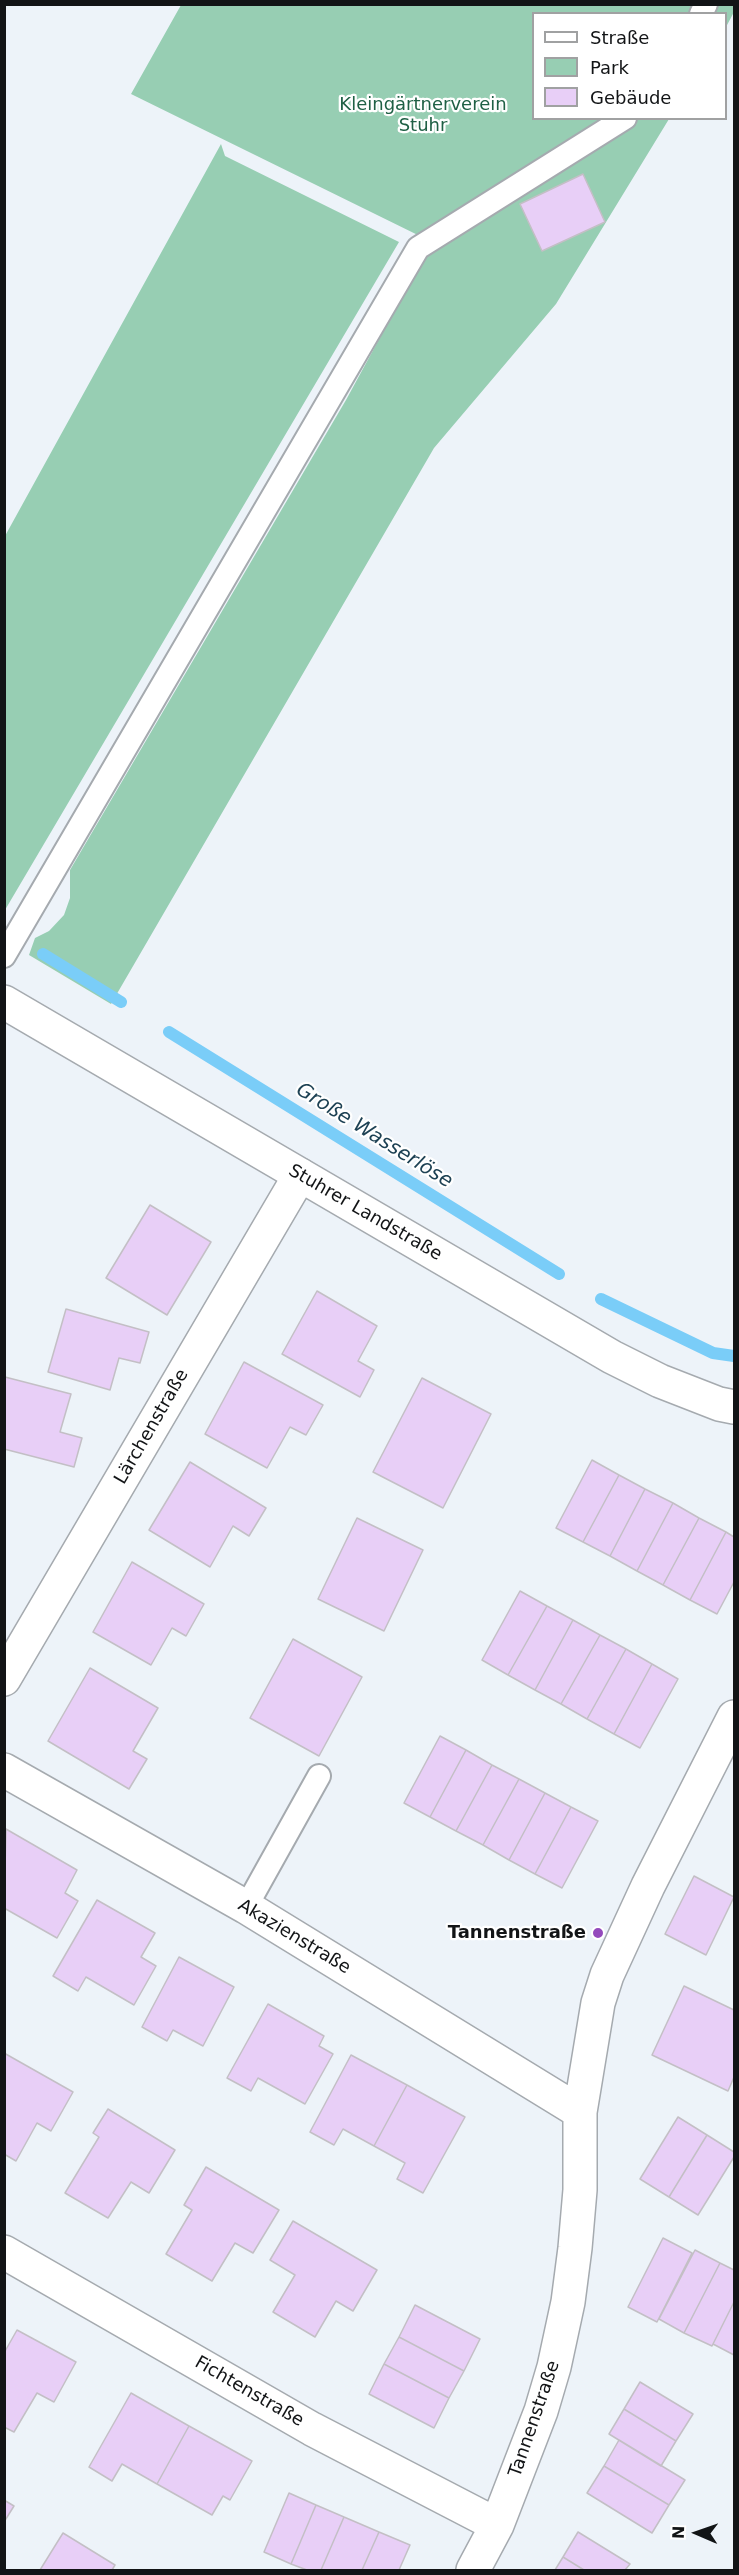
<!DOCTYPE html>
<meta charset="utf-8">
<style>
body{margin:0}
#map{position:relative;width:739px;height:2575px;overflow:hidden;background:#edf3f9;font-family:"DejaVu Sans",sans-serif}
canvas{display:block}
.frame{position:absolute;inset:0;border:6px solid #121416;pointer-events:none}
.legend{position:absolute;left:532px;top:12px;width:195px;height:108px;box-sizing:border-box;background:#fff;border:2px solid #a0a1a2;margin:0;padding:8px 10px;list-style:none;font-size:18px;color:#121416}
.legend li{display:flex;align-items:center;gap:12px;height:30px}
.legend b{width:30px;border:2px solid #a0a1a2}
.north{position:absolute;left:667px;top:2503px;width:60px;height:60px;-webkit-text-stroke:4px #fff;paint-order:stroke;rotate:272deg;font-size:16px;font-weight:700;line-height:24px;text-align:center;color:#121416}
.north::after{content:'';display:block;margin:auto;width:21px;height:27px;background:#121416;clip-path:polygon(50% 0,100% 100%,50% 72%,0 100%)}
</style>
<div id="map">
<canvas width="739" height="2575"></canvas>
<div class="frame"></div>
<ul class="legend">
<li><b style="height:8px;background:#fff"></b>Straße</li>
<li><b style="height:16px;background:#97ceb3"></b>Park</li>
<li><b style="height:16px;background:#e8cff7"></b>Gebäude</li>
</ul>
<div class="north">N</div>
</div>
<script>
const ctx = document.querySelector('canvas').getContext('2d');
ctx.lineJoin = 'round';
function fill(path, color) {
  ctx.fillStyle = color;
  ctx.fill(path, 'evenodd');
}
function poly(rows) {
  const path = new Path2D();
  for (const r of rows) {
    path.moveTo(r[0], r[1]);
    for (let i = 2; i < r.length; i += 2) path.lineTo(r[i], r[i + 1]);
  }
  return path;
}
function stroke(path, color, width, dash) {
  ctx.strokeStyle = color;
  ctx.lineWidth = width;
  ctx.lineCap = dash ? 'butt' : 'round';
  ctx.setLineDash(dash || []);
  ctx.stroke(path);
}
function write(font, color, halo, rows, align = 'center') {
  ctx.font = font + ' "DejaVu Sans",sans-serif';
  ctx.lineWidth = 4.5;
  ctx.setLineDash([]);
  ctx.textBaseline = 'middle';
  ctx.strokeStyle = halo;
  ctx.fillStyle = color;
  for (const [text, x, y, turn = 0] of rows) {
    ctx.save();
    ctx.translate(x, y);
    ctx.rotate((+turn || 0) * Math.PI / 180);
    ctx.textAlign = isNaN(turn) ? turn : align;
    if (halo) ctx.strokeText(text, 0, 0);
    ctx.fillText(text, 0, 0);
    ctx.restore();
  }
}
fill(poly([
 [181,5,734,5,734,12,726,27,726,14,534,14,534,118,669,119,556,304,434,448,111,1004,29,955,35,938,49,931,64,915,70,898,70,870,346,400,432,242,131,94],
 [221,144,225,156,399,242,5,910,5,536]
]), '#97ceb3');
stroke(poly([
 [43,954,121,1002],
 [169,1032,559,1274],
 [601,1299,713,1353,734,1356]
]), '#7acdf8', 12);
const building = poly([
 [583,174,605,222,542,251,520,204,583,174],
 [150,1205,211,1242,167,1315,106,1278,150,1205],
 [317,1291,377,1326,358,1361,374,1370,360,1397,282,1354,317,1291],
 [66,1309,149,1332,140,1363,119,1358,110,1390,48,1372,66,1309],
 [244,1362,323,1405,306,1435,290,1427,267,1468,205,1434,244,1362],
 [5,1377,71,1394,60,1432,82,1438,74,1467,4,1449,5,1377],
 [422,1378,491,1414,443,1508,373,1472,422,1378],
 [592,1460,619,1475,583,1542,556,1528,592,1460],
 [190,1462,266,1508,249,1536,233,1526,210,1567,149,1530,190,1462],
 [619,1475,645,1489,610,1556,583,1542,619,1475],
 [645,1489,673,1503,637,1571,610,1556,645,1489],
 [673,1503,699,1518,663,1585,637,1571,673,1503],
 [357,1518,423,1550,384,1631,318,1599,357,1518],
 [699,1518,726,1532,690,1600,663,1585,699,1518],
 [726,1532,734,1537,734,1582,717,1614,690,1600,726,1532],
 [132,1562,204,1604,186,1636,172,1628,151,1665,93,1632,132,1562],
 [520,1591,547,1606,508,1675,482,1660,520,1591],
 [547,1606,573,1620,535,1690,508,1675,547,1606],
 [573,1620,600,1635,561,1704,535,1690,573,1620],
 [600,1635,626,1649,587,1719,561,1704,600,1635],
 [293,1639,362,1677,319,1756,250,1718,293,1639],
 [626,1649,652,1664,614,1734,587,1719,626,1649],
 [652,1664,678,1679,640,1748,614,1734,652,1664],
 [90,1668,158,1708,133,1751,147,1759,129,1789,48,1741,90,1668],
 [440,1736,466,1750,430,1817,404,1803,440,1736],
 [466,1750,492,1765,456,1831,430,1817,466,1750],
 [492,1765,519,1779,483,1845,456,1831,492,1765],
 [519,1779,545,1793,509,1860,483,1845,519,1779],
 [545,1793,571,1807,535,1874,509,1860,545,1793],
 [571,1807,598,1821,562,1888,535,1874,571,1807],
 [6,1829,77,1870,65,1893,78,1901,57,1938,4,1908,6,1829],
 [694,1876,734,1897,706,1955,665,1934,694,1876],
 [97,1900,155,1933,141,1957,156,1966,134,2005,86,1977,78,1991,53,1976,97,1900],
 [179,1957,234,1987,203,2046,173,2030,167,2041,142,2027,179,1957],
 [684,1986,734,2010,734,2077,728,2091,652,2055,684,1986],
 [268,2004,324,2036,319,2046,333,2054,305,2104,258,2078,251,2091,227,2078,268,2004],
 [4,2053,73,2092,51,2131,37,2123,16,2161,4,2154,4,2053],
 [351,2055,407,2085,374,2146,343,2129,334,2145,310,2132,351,2055],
 [407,2085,465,2117,423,2193,397,2179,405,2163,374,2146,407,2085],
 [108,2109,175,2150,149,2193,131,2182,108,2218,65,2193,99,2137,93,2133,108,2109],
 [678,2117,707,2135,669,2197,640,2179,678,2117],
 [707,2135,734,2152,734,2157,698,2215,669,2197,707,2135],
 [206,2167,279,2210,253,2253,235,2243,212,2281,166,2254,192,2210,184,2205,206,2167],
 [293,2221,377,2270,353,2311,336,2301,315,2337,273,2312,295,2275,270,2260,293,2221],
 [663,2238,692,2253,657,2322,628,2307,663,2238],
 [695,2250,720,2263,684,2333,659,2319,695,2250],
 [720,2263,734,2270,734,2302,712,2346,684,2333,720,2263],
 [734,2302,734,2355,713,2344,734,2302],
 [415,2305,480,2339,464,2371,399,2337,415,2305],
 [17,2330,76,2362,54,2402,37,2393,14,2432,4,2427,4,2353,17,2330],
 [399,2337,464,2371,449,2398,384,2364,399,2337],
 [384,2364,449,2398,434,2428,369,2394,384,2364],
 [640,2382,693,2414,676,2441,624,2409,640,2382],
 [131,2393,189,2426,157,2484,122,2464,112,2481,89,2467,131,2393],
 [624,2409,676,2441,661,2466,609,2434,624,2409],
 [189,2426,252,2461,230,2500,223,2496,212,2515,157,2484,189,2426],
 [619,2440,685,2480,669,2505,604,2466,619,2440],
 [604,2466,669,2505,652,2533,587,2493,604,2466],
 [289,2493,316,2505,291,2564,264,2552,289,2493],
 [4,2500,14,2506,4,2522,4,2500],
 [316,2505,344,2517,321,2570,307,2570,291,2564,316,2505],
 [344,2517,379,2532,362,2570,321,2570,344,2517],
 [379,2532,410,2545,399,2570,362,2570,379,2532],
 [578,2532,630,2564,625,2570,584,2570,563,2557,578,2532],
 [63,2533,115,2565,112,2570,40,2570,63,2533],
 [563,2557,584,2570,555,2570,563,2557]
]);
fill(building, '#e8cff7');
stroke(building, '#c3bfc5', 1.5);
const service = poly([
 [701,14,706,4],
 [4,956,418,248,625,118],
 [246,1907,319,1776]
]);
const minor = poly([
 [4,1679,300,1175],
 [4,1770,246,1907,580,2112],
 [4,2252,312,2429,497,2525],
 [473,2570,497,2525,541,2411,554,2367,568,2302,575,2248,580,2190,580,2112,598,2003,607,1975,648,1886,734,1717]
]);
const tertiary = poly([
 [4,1002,612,1357,660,1381,719,1404,734,1407]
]);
stroke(service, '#a5aaaf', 26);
stroke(minor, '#a5aaaf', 36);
stroke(tertiary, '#a5aaaf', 36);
stroke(service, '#fff', 22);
stroke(minor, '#fff', 33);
stroke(tertiary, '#fff', 33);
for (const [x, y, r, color] of [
 [598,1933,6,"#944abc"]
]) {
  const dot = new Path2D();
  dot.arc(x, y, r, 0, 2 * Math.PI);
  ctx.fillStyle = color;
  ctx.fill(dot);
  stroke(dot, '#fff', 2);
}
write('18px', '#1f6045', '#fff', [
 ["Kleingärtnerverein",423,105],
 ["Stuhr",423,126]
]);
write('18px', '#121416', '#fff', [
 ["Stuhrer Landstraße",365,1213,30],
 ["Lärchenstraße",152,1427,-60],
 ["Akazienstraße",294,1937,31],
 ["Fichtenstraße",249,2392,30],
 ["Tannenstraße",535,2419,-71]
]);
write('bold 18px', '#121416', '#fff', [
 ["Tannenstraße",586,1933]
], 'right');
write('italic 20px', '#1e4254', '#fff', [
 ["Große Wasserlöse",374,1136,32]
]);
</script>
